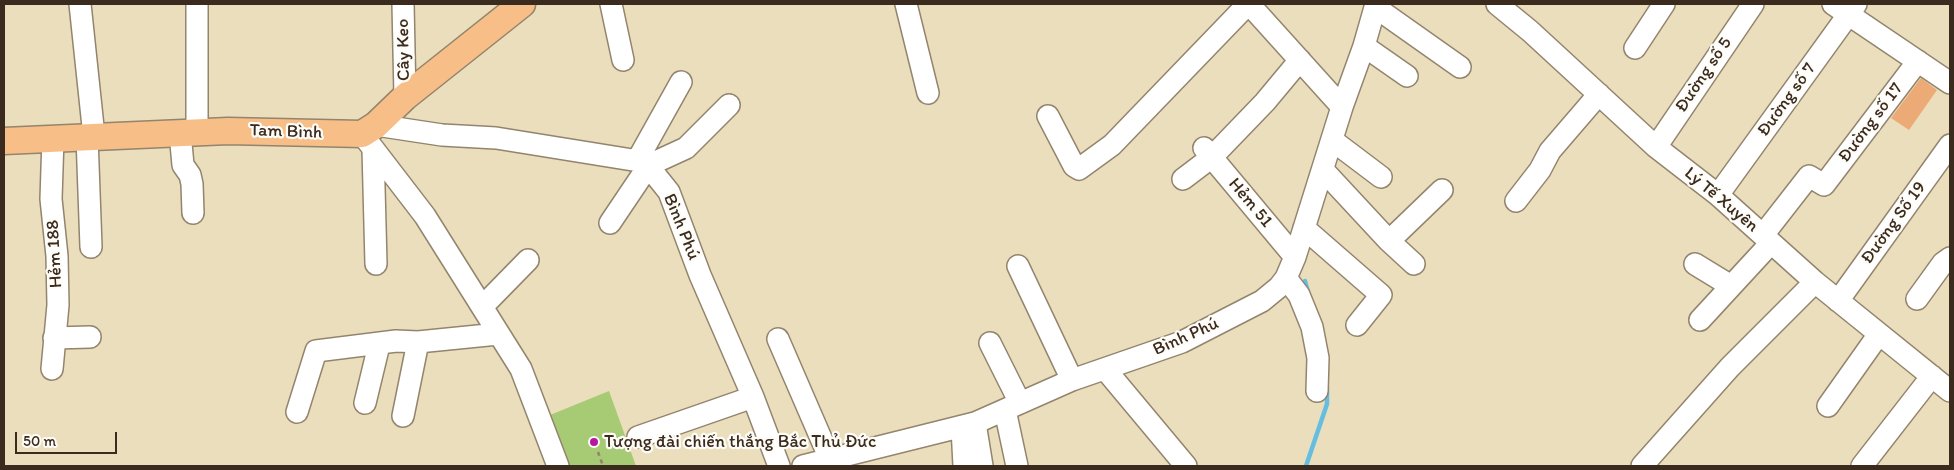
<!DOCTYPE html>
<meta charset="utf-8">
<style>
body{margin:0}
#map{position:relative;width:1954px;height:470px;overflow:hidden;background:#ebdebc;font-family:Itim,sans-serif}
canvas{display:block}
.frame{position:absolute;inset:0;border:5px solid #3b2a1e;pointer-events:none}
.scale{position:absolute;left:15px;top:432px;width:102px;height:22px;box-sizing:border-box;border:2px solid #3b2a1e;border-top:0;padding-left:6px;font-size:15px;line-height:18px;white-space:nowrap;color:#3b2a1e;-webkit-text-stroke:4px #fdfcf7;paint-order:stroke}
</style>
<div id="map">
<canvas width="1954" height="470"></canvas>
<div class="frame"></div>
<div class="scale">50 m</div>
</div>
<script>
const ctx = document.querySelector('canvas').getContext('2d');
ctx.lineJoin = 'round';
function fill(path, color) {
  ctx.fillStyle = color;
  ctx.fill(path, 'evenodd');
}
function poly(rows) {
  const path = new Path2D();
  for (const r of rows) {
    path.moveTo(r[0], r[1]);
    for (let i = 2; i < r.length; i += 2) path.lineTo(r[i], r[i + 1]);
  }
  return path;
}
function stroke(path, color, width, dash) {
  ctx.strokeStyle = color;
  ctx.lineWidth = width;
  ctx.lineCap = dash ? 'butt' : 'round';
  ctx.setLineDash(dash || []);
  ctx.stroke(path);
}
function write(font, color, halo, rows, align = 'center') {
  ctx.font = font + ' Itim,sans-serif';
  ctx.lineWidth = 4.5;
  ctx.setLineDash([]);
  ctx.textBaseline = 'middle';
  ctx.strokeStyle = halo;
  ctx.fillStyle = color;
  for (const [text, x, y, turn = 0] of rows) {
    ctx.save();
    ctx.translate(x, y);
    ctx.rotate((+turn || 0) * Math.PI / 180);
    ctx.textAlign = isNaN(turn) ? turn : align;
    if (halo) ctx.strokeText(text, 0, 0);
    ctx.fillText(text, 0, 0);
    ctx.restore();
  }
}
fill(poly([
 [609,391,636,466,568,466,550,415]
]), '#a7cb74');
stroke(poly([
 [1305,281,1308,292],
 [1306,466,1327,404,1327,387]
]), '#65bee2', 4.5);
fill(poly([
 [1921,78,1937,90,1909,130,1891,118]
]), '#ecaa77');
const minor = poly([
 [80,4,94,136],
 [197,4,197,132],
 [403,4,405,97],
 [611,4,623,60],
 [906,4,928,93],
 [1249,4,1342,107],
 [1497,4,1530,31,1656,147,1718,195,1815,282,1950,391],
 [1833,4,1950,83],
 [1375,7,1460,67],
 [1364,46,1407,76],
 [1635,48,1664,4],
 [1048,116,1074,166,1079,169,1112,145,1248,4],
 [376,125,442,135,496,138,645,162,669,192,700,275,753,397,779,466],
 [180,133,183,165,190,175,192,184,193,213],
 [362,134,425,216,521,369,558,466],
 [87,137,91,247],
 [1332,140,1381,177],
 [1656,147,1753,4],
 [1204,148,1295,257],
 [373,149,376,264],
 [638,159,681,82],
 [1323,170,1389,241,1414,264],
 [1183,179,1212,157,1265,102,1300,60],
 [1718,195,1856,4],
 [1516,201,1540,170,1550,151,1599,94],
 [610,223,649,165,686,148,729,105],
 [1304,228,1381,295,1357,325],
 [1763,235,1809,176,1824,185,1918,61],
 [1389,241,1442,190],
 [1695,264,1731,286],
 [1018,266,1072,380],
 [1286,278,1299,295,1312,327,1318,358,1317,391],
 [1917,299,1943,263,1950,258],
 [1838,301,1950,145],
 [482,307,528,260],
 [1700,320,1771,243],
 [54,338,90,337],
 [778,339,830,459],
 [990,343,1020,403],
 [52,369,58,305,57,256,51,199,53,138],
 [1105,369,1186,466],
 [365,403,379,345],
 [1828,406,1879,334],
 [1005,410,1017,466],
 [297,412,316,351,396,341,418,342,498,334],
 [403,416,418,342],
 [975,423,982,466],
 [962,427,964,466],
 [638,437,753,397],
 [803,466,975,423,1072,380,1182,342,1262,301,1279,287,1286,278,1295,257,1342,107,1364,46,1376,4],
 [1642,466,1730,367,1815,282],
 [1862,466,1932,376]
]);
const major = poly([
 [4,141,228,131,362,134,376,125,405,97,522,4]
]);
stroke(minor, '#93846d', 24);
stroke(major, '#93846d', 29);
stroke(poly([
 [598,452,603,466]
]), '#93846d', 2.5, [4, 4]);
stroke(minor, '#fff', 21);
stroke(major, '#f7be87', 26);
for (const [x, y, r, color] of [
 [594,442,5,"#b5179e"]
]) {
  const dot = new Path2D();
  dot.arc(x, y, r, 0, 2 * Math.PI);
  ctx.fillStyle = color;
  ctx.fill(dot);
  stroke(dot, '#fdfcf7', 2);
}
write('18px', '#3b2a1e', '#fdfcf7', [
 ["Cây Keo",404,50,-91],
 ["Đường số 5",1704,75,-56],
 ["Đường số 7",1787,100,-54],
 ["Đường số 17",1871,123,-53],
 ["Tam Bình",286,132,2],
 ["Lý Tế Xuyên",1721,200,40],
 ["Hẻm 51",1250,203,50],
 ["Đường Số 19",1894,223,-54],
 ["Bình Phú",681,227,68],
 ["Hẻm 188",55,254,-93],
 ["Bình Phú",1186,337,-24]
]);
write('18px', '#3b2a1e', '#fdfcf7', [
 ["Tượng đài chiến thắng Bắc Thủ Đức",604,442]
], 'left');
</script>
